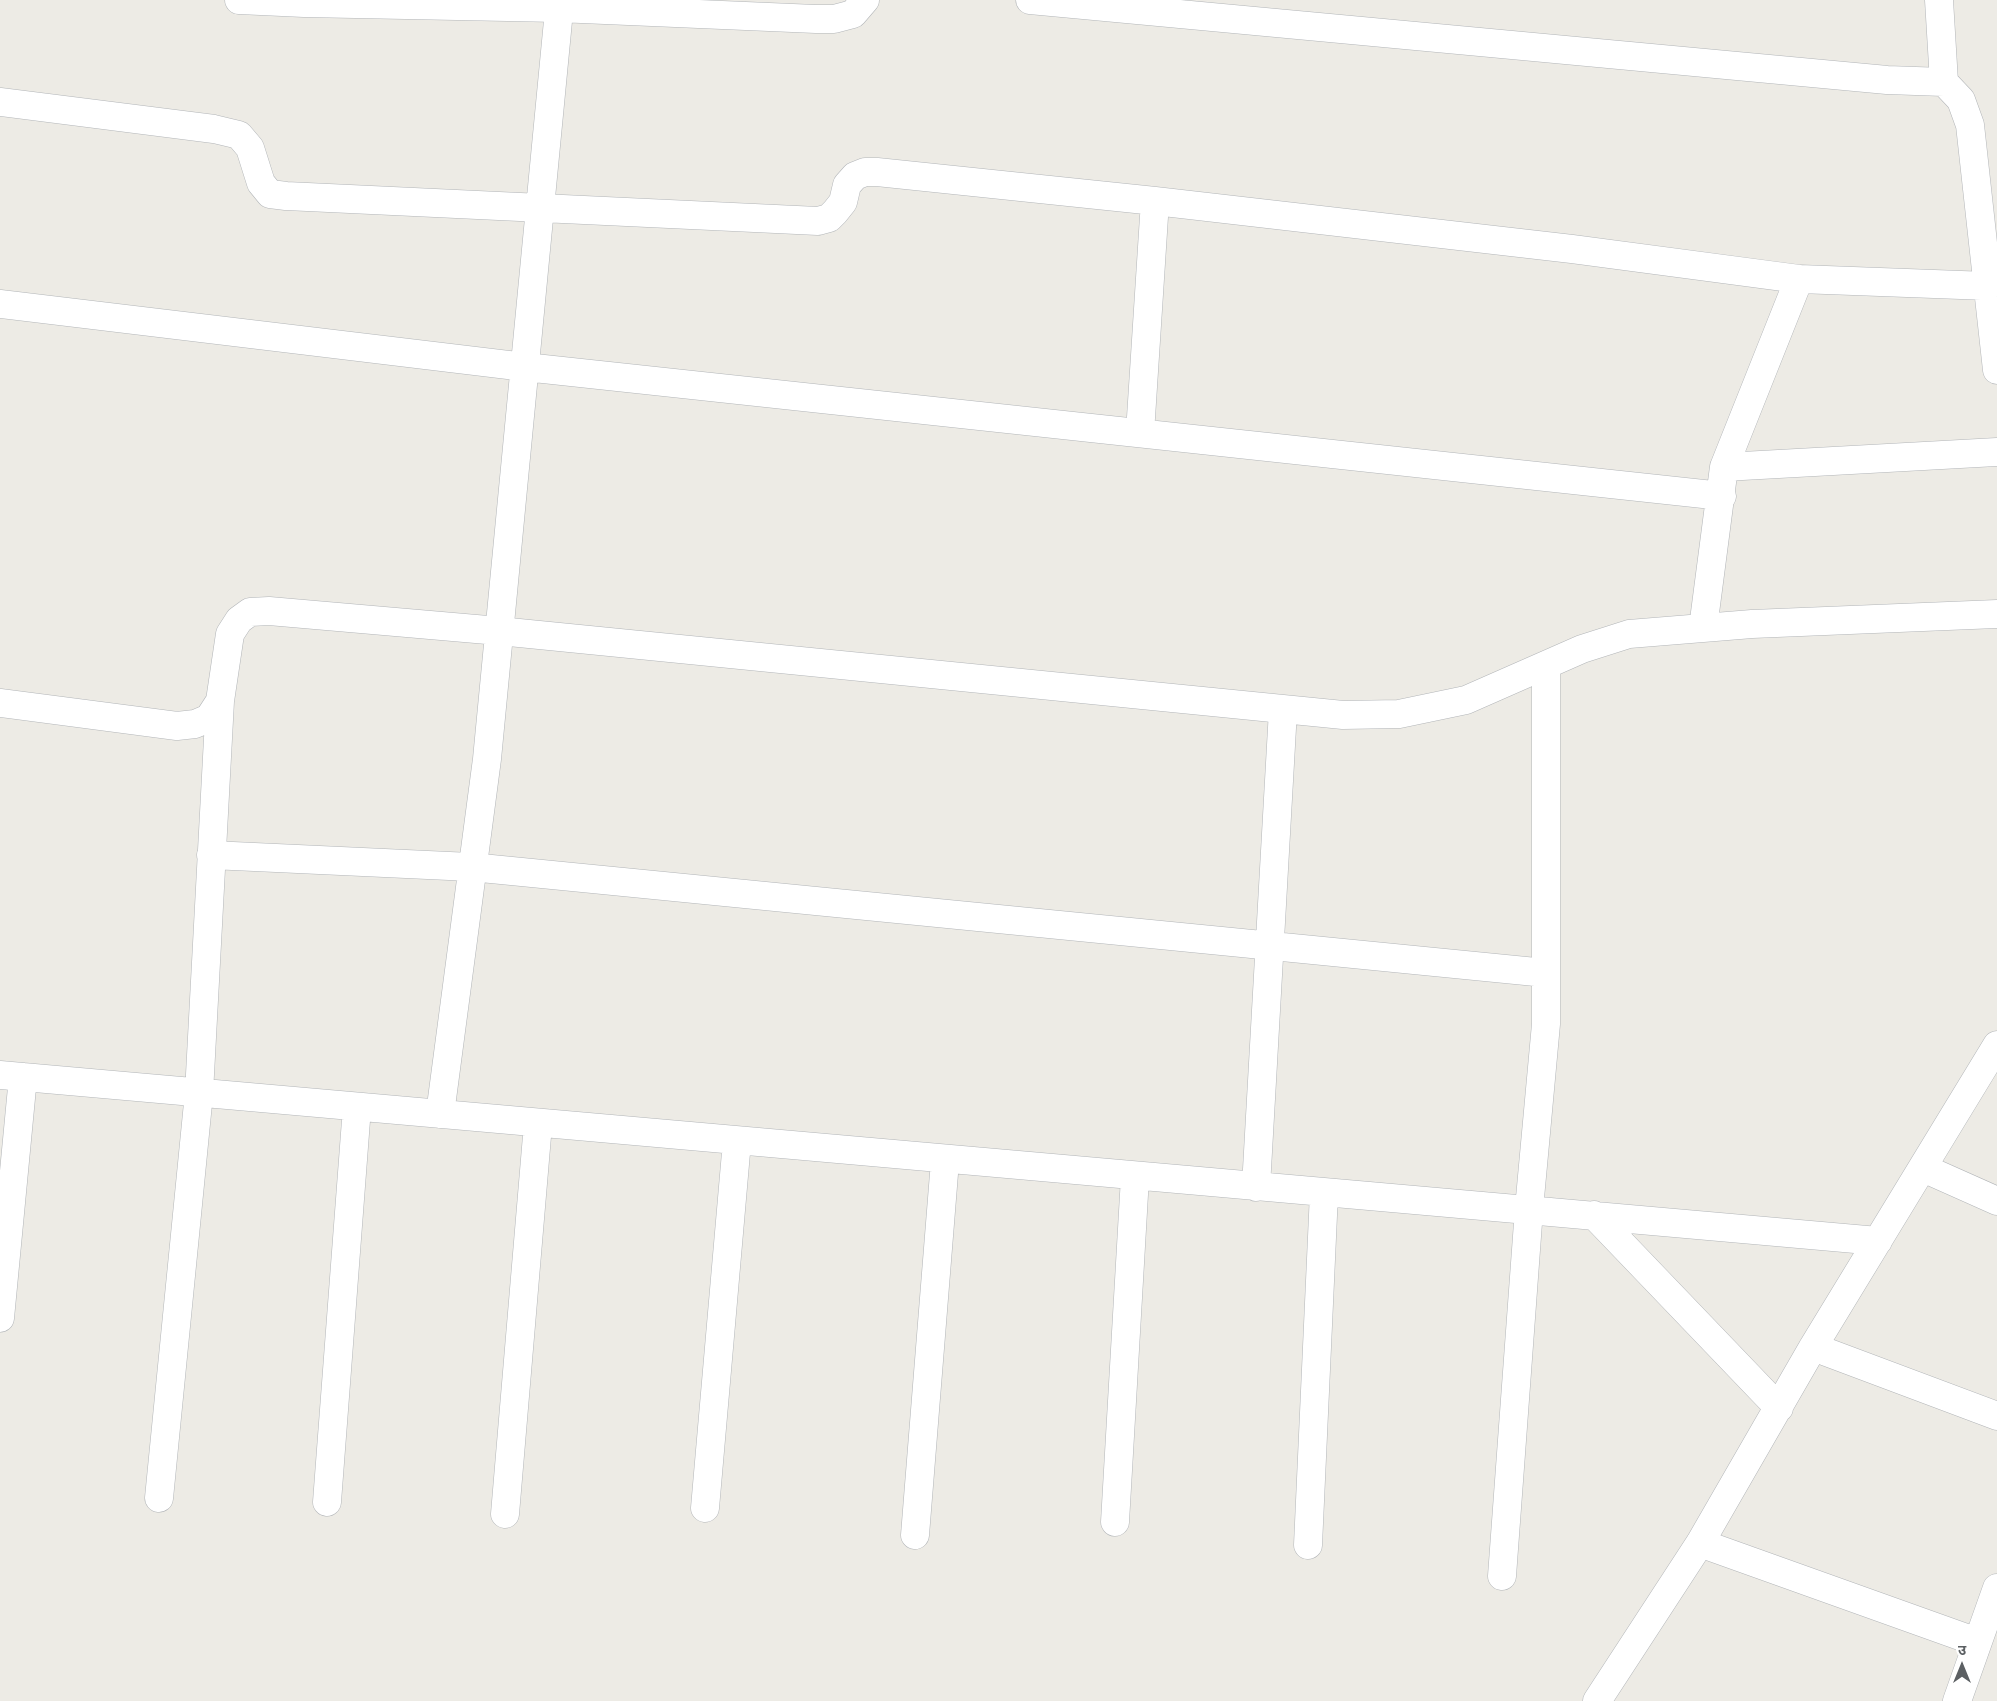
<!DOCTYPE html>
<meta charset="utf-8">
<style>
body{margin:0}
#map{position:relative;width:1997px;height:1701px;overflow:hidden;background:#edebe5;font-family:"Fira Sans Condensed","Noto Sans Devanagari",sans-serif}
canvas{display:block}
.north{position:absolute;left:1937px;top:1641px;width:50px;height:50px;-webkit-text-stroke:4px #fff;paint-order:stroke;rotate:0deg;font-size:14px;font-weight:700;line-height:20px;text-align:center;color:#5c6063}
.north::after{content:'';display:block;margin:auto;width:18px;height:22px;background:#5c6063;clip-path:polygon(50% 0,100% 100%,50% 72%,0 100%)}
</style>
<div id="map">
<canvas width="1997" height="1701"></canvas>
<div class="north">उ</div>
</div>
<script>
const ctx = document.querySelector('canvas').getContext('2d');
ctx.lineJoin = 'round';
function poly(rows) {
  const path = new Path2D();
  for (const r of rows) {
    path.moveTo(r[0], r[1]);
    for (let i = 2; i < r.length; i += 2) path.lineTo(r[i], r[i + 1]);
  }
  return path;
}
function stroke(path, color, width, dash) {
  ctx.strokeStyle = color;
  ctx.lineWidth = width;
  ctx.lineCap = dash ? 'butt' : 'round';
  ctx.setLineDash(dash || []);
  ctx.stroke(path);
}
const street = poly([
 [239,0,304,3,558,8,816,19,834,19,853,14,865,0],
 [1030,0,1887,80,1944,82,1961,100,1970,125,1997,370],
 [1939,0,1944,82],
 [0,102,214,129,239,135,250,148,261,183,270,194,286,196,818,221,829,218,835,212,843,202,847,185,855,176,865,172,877,172,1155,201,1572,249,1799,279,1724,467,1703,628],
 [1799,279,1988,286],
 [0,304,525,367,1722,496],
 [1140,433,1155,201],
 [1724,467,1997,452],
 [0,703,177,726,195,724,209,718,220,701,230,634,239,620,250,612,269,611,499,631,1343,715,1399,714,1466,700,1582,649,1629,634,1752,624,1997,614],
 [211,855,471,867,1546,973],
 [0,1075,1878,1241],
 [440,1114,487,759,560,0],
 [1923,1168,1997,1201],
 [1256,1187,1283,710],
 [1594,1215,1779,1408],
 [0,1318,23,1077],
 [1813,1347,1997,1416],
 [159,1498,199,1093,220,701],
 [327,1502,357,1107],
 [705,1508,737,1141],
 [505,1514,538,1124],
 [1115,1522,1135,1177],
 [915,1535,945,1161],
 [1700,1543,1977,1642],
 [1308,1545,1324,1193],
 [1502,1576,1529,1209,1546,1024,1546,665],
 [1597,1701,1700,1543,1813,1347,1997,1045],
 [1957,1701,1997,1588]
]);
stroke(street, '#b2b5b8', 29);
stroke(street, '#fff', 28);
</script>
